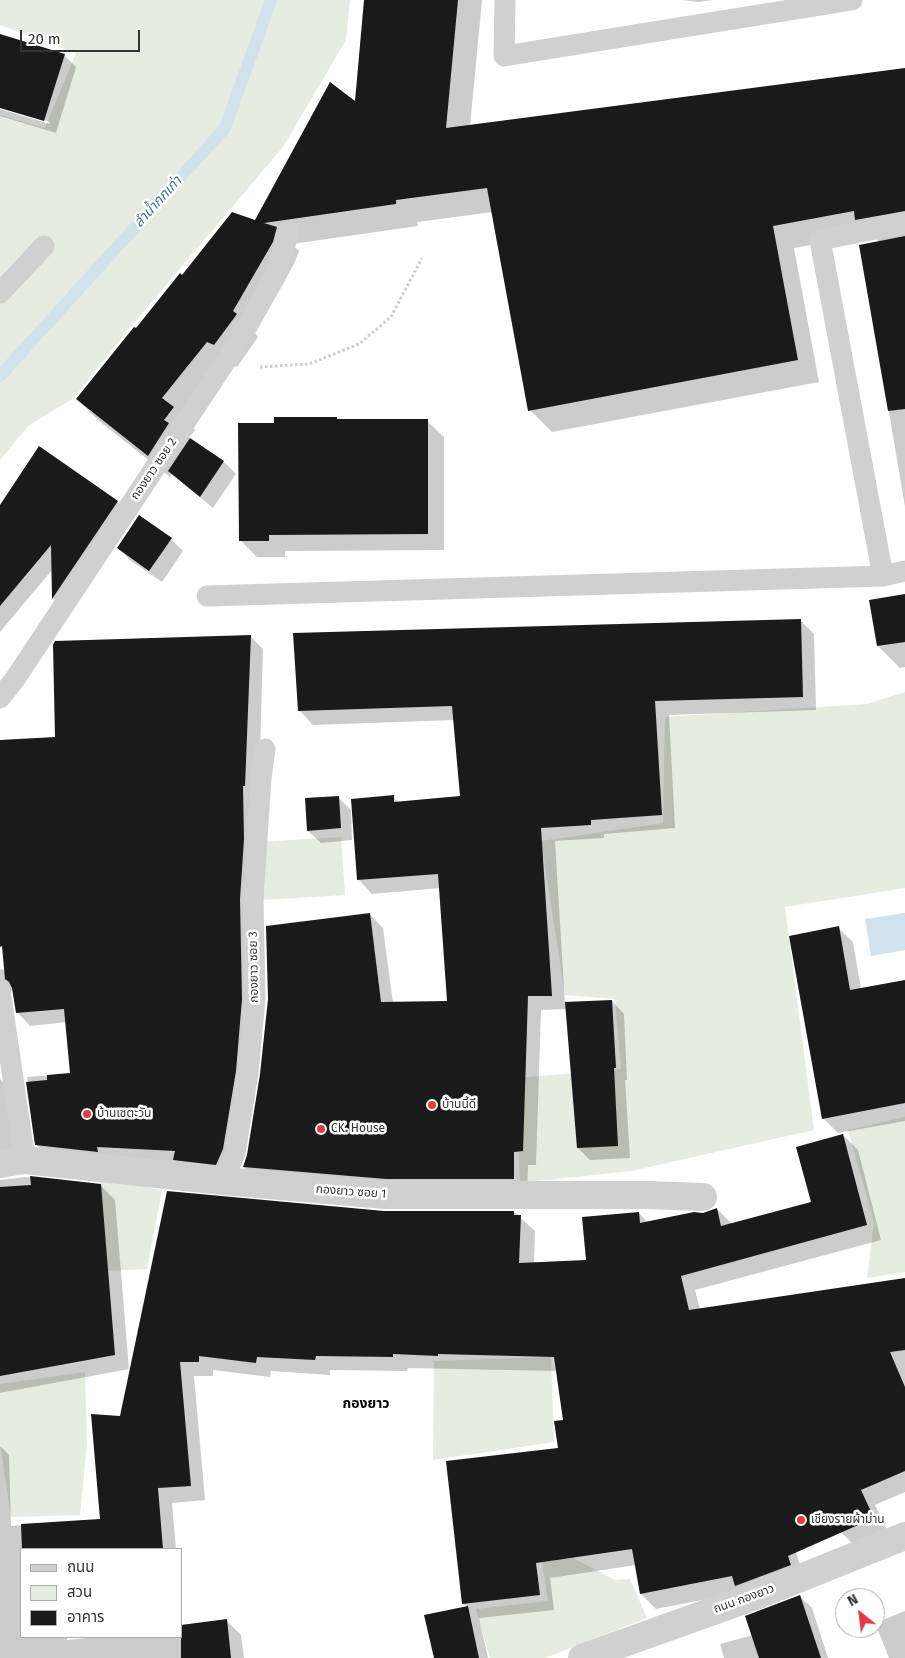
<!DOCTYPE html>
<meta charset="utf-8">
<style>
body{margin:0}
#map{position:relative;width:905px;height:1658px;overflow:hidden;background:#fff;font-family:"Fira Sans","Noto Sans Thai",sans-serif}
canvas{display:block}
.legend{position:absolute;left:20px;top:1548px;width:162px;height:90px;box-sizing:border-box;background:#fff;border:1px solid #adadad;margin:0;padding:6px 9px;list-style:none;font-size:15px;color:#333}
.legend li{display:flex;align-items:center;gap:10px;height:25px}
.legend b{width:25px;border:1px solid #adadad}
.north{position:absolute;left:835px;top:1588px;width:50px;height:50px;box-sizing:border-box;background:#fff;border:1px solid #adadad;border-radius:50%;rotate:331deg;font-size:14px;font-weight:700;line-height:20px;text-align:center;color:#333}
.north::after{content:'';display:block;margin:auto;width:18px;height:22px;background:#e63946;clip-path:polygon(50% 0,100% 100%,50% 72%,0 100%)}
.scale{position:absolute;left:20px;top:30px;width:120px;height:22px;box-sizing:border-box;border:2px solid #333;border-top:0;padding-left:6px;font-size:15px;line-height:18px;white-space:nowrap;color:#333;-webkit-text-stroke:4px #fff;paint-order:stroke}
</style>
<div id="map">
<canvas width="905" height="1658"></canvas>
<ul class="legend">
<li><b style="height:6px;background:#d0d0d0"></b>ถนน</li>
<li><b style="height:14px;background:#e6ecdf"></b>สวน</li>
<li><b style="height:14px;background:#1a1a1a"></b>อาคาร</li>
</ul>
<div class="north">N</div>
<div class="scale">20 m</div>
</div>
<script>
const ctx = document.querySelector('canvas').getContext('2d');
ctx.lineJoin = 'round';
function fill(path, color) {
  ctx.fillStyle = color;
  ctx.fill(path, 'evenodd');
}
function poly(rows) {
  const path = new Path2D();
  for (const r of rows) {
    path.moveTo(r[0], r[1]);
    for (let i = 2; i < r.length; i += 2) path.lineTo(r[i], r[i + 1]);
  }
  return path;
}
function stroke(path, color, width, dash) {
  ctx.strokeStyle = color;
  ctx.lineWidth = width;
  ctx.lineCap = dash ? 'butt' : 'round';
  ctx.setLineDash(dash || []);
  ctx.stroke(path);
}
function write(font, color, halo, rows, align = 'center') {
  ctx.font = font + ' "Fira Sans","Noto Sans Thai",sans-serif';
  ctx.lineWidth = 5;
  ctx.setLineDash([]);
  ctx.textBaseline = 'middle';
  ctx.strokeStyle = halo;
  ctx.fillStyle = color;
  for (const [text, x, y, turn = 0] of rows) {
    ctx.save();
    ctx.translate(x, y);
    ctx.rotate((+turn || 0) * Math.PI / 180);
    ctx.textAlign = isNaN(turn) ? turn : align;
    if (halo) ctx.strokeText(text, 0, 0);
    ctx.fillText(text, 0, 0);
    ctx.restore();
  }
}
fill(poly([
 [0,0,350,0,346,40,283,147,132,325,74,398,28,426,0,460,0,115,45,128,76,53,0,25],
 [905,692,905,888,785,907,814,1130,631,1171,520,1183,516,1078,621,1069,615,999,565,995,541,841,663,823,665,717,867,704],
 [341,837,345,895,263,900,260,842],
 [905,1117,905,1272,867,1278,874,1222,848,1130],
 [100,1179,162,1190,147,1269,108,1271],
 [551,1357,554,1442,433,1460,434,1361],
 [85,1372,87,1444,80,1515,11,1517,0,1443,0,1384],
 [569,1551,573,1558,615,1580,630,1579,647,1618,545,1658,490,1658,476,1609,548,1601,541,1555]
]), '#e6ecdf');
fill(poly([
 [905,913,905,950,871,956,865,919]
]), '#cfe2ee');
fill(poly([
 [366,0,482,0,470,126,905,69,905,507,861,246,879,242,871,234,794,248,819,382,552,432,530,410,493,212,417,222,418,226,292,244,299,251,294,264,255,333,258,337,237,367,230,364,185,420,195,430,189,438,224,462,236,474,213,508,172,474,170,477,99,421,77,399,182,276,256,221,356,103],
 [682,0,713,0,698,2],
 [0,35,64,55,76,67,56,133,0,116,0,109,50,124,50,122,0,107],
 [337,418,339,421,427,421,444,437,444,550,285,551,285,557,257,557,240,540],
 [117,502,130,514,65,610,53,598,52,570,0,632,0,507],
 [171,539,183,551,162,582,130,560,118,548],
 [905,595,905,667,900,668,878,646,870,601],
 [800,620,814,634,816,710,669,715,675,828,604,834,604,838,555,841,565,1004,612,1001,624,1014,627,1080,625,1080,630,1158,590,1160,578,1148,566,1009,541,1010,536,1165,528,1165,527,1193,258,1180,244,1167,369,914,383,928,393,1003,448,1002,441,888,372,894,359,880,393,797,400,803,462,797,454,720,313,725,300,711],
 [250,636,263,649,257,853,230,1177,50,1158,37,1145,27,1077,71,1074,67,1022,30,1026,17,1012,13,990,5,993,0,1027,0,969,5,970,0,920,0,741,56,738],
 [338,797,351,810,352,840,321,843,308,831],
 [838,928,853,942,861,989,905,981,905,1121,838,1133,823,1118],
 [0,1079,15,1094,24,1161,0,1173],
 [843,1135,858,1150,881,1240,695,1290,700,1310,905,1279,905,1492,875,1505,888,1533,856,1547,841,1532,757,1433,805,1580,656,1609,641,1594,636,1565,550,1578,554,1610,479,1618,488,1658,435,1658,467,1607,463,1604,559,1449,565,1421,558,1371,408,1368,407,1371,330,1370,330,1375,271,1371,270,1377,213,1370,213,1376,194,1376,205,1500,172,1503,176,1549,21,1549,21,1637,67,1637,67,1640,95,1637,181,1637,226,1620,241,1635,244,1658,0,1658,0,1446,9,1455,11,1526,102,1520,121,1417,168,1192,384,1212,514,1212,535,1231,534,1264,587,1262,639,1213,648,1223,703,1214,717,1209,732,1224,812,1203],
 [25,1177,100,1185,115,1200,129,1369,0,1393,0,1180],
 [800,1596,812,1608,828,1658,724,1658,720,1644,753,1635],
 [905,1611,905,1658,889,1658,875,1623]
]), '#0003');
stroke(poly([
 [0,376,225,128,271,0]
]), '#cfe2ee', 12);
fill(poly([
 [364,0,458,0,446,128,905,68,905,211,855,220,854,211,773,226,798,360,528,411,487,188,396,200,396,204,264,223,277,227,273,242,233,311,237,314,214,345,207,342,162,398,174,407,164,420,169,423,148,456,76,399,134,327,136,328,180,273,182,275,232,212,255,220,330,82,355,101],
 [0,34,65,54,44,121,0,108],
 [905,236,905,409,888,411,859,245],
 [274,417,337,417,337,419,428,419,428,534,269,535,269,541,239,541,238,423,274,423],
 [190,438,224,461,200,497,168,471],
 [39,446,118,501,52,599,51,545,0,606,0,505],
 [139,515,172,538,149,571,117,548],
 [905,594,905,642,877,646,869,600],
 [801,619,803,697,655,701,662,815,591,820,591,825,541,828,552,996,528,996,523,1151,514,1152,514,1179,386,1179,243,1167,247,1155,260,1074,268,999,266,926,370,913,381,1002,447,1001,438,874,357,880,351,799,394,795,394,802,460,796,452,706,298,711,293,633],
 [251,635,245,786,243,786,244,839,240,899,242,999,236,1071,223,1149,216,1165,173,1160,175,1151,97,1147,98,1152,35,1145,26,1082,47,1080,47,1075,70,1073,64,1009,16,1013,12,988,9,982,5,979,2,946,0,947,0,740,55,737,53,645,55,641],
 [339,796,341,828,307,831,305,798],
 [839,926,850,990,905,980,905,1103,822,1119,789,936],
 [612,1000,616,1068,614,1068,618,1146,577,1148,565,1002],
 [843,1134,867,1225,681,1276,689,1310,905,1278,905,1350,890,1352,905,1387,905,1471,861,1490,874,1518,788,1556,791,1565,735,1586,732,1576,640,1594,632,1549,536,1563,540,1595,462,1604,446,1461,558,1448,554,1421,563,1420,554,1357,438,1354,438,1356,393,1354,393,1357,316,1356,315,1360,257,1357,256,1363,199,1356,199,1362,180,1362,191,1486,158,1488,163,1549,22,1549,21,1524,100,1519,91,1414,120,1416,167,1191,384,1211,514,1211,514,1215,521,1215,519,1263,586,1260,582,1217,639,1212,640,1223,694,1212,703,1213,717,1208,721,1226,811,1202,796,1147],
 [30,1176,101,1184,115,1355,0,1376,0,1187,31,1185],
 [800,1595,821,1658,759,1658,745,1616],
 [468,1606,479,1658,434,1658,424,1615],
 [227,1619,231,1658,181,1658,181,1625]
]), '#1a1a1a');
stroke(poly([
 [260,367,309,364,359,344,391,317,422,258]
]), '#cdcdcd', 3, [2.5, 2.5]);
stroke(poly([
 [505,0,504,56,852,0],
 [0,293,44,246],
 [883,576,820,240,905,223],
 [207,596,883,576,905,571],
 [0,698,15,679,237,344,276,275,289,231],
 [0,990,25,1160],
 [223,1181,235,1153,248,1073,255,999,253,899,261,778,265,749]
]), '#d0d0d0', 21);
stroke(poly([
 [0,1164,25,1160,223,1181,385,1195,647,1195,703,1197],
 [582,1658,758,1595,905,1536]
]), '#d0d0d0', 28);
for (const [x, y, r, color] of [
 [432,1105,5,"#e63946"],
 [87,1114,5,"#e63946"],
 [321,1129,5,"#e63946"],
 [801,1520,5,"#e63946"]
]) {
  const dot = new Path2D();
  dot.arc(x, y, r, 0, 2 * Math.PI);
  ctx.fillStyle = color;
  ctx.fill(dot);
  stroke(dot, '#fff', 2);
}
write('12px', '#333', '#fff', [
 ["กองยาว ซอย 2",154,469,-56],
 ["กองยาว ซอย 3",254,967,-91],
 ["กองยาว ซอย 1",351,1192,4],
 ["ถนน กองยาว",744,1599,-20]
]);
write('12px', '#333', '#fff', [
 ["บ้านนี้ดี",442,1105],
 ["บ้านเชตะวัน",97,1114],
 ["CK. House",331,1129],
 ["เชียงรายผ้าม่าน",811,1520]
], 'left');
write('italic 14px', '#3f7597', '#fff', [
 ["ลำน้ำกกเก่า",158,202,-48]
]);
write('bold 14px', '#000', '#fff', [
 ["กองยาว",366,1404]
]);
</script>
